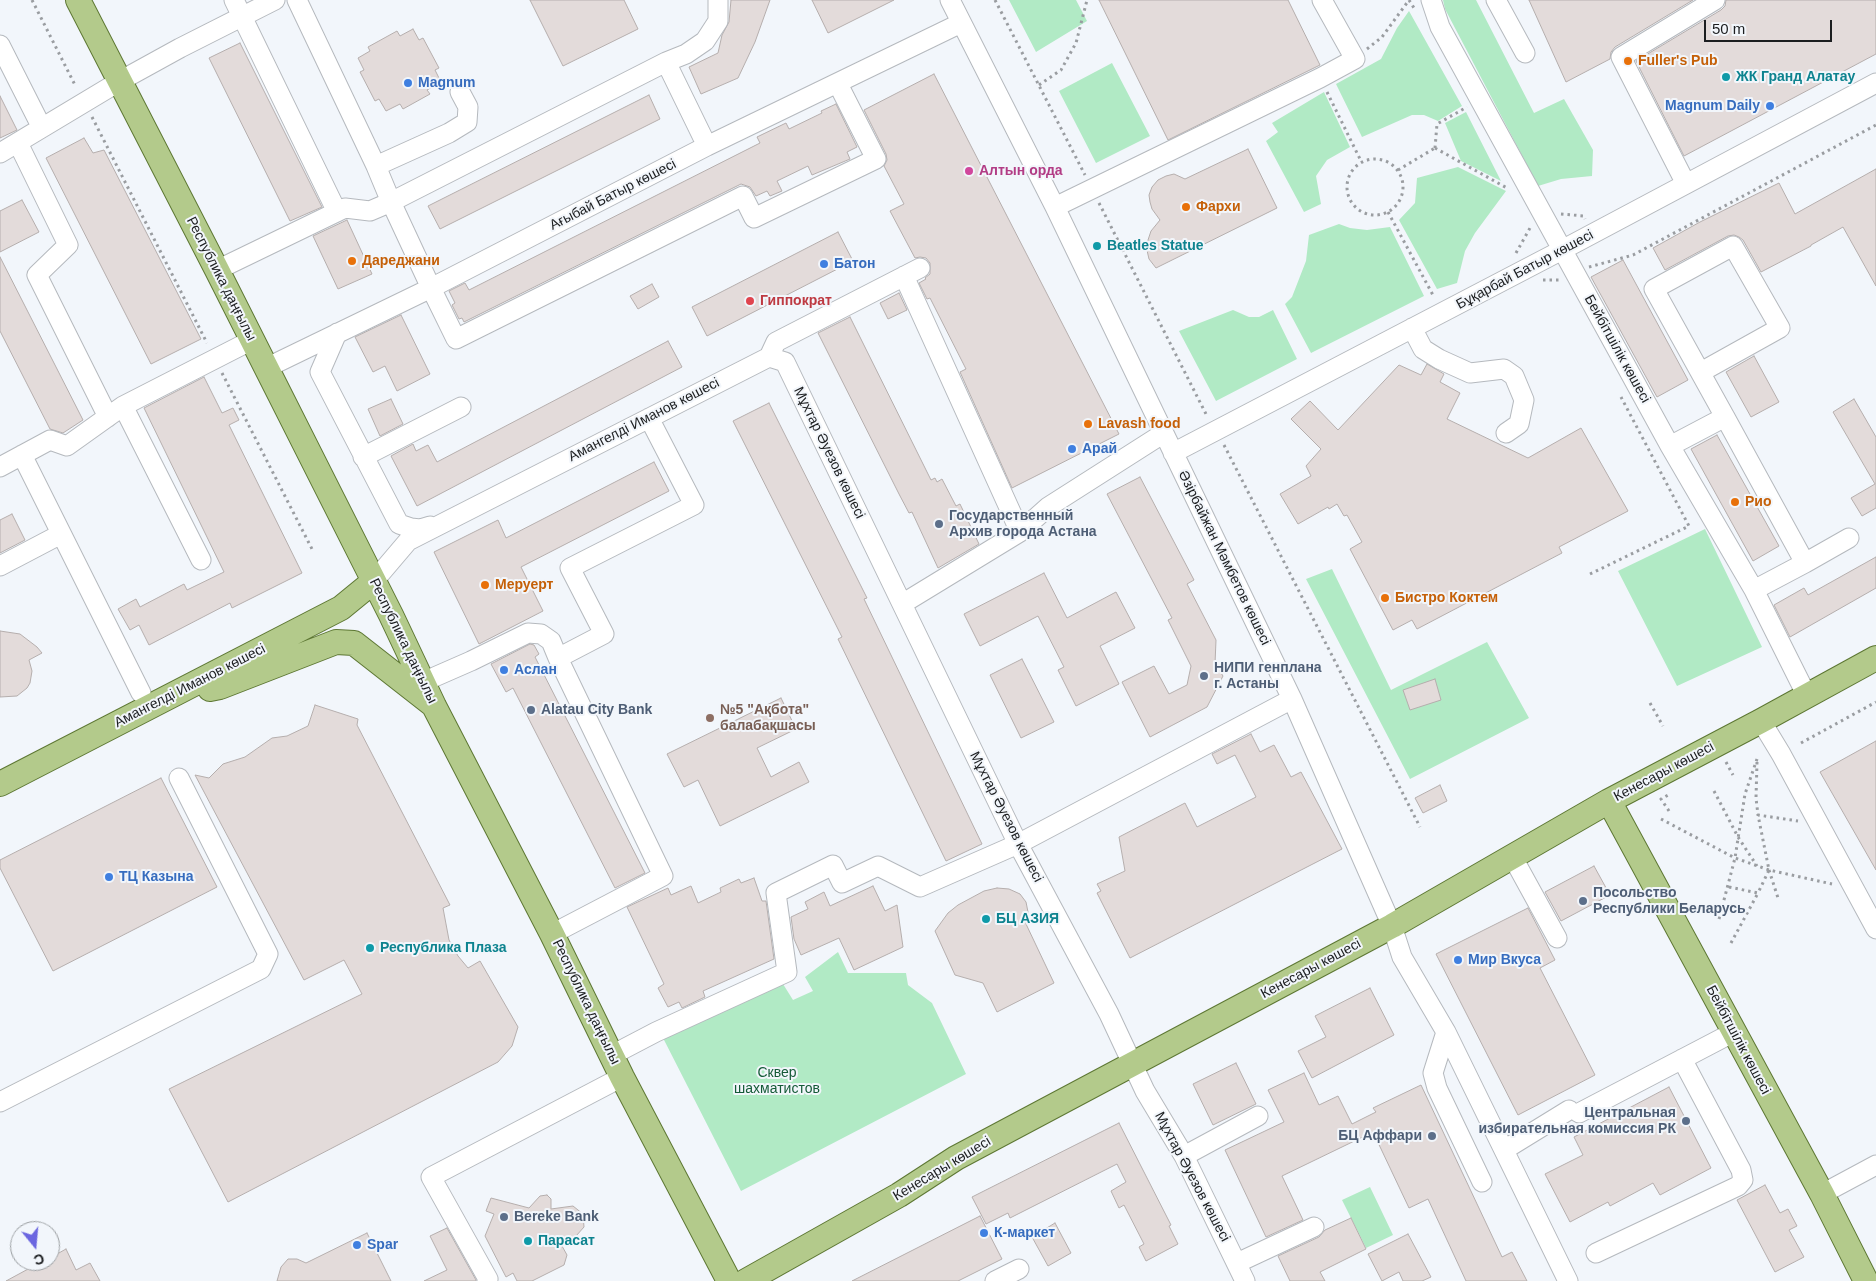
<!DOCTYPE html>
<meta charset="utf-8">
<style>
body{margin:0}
#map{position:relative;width:1876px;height:1281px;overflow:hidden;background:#f2f6fb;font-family:Arial,sans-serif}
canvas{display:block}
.north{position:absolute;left:10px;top:1221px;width:50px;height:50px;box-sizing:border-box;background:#f2f6fb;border:1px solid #9ca0a3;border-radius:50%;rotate:163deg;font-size:14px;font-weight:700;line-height:20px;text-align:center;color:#1c1e20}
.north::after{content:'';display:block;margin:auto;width:18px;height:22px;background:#6b66e0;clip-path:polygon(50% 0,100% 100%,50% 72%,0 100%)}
.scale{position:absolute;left:1704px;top:20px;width:128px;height:22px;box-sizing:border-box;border:2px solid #1c1e20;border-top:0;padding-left:6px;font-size:15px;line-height:18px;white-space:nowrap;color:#1c1e20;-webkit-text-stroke:4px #f2f6fb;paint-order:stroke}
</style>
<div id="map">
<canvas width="1876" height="1281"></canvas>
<div class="north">С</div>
<div class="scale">50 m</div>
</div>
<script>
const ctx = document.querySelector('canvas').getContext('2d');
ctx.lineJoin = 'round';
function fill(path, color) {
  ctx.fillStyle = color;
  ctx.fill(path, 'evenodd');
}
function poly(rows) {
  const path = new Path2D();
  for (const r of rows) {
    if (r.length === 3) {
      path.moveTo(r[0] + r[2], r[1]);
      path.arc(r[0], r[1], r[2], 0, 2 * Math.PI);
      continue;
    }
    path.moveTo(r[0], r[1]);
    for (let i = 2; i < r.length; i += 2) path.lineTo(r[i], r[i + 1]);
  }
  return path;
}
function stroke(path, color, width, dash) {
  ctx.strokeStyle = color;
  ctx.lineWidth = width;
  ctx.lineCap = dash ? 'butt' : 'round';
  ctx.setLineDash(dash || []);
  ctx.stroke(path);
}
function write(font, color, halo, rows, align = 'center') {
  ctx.font = font + ' Arial,sans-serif';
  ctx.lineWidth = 4;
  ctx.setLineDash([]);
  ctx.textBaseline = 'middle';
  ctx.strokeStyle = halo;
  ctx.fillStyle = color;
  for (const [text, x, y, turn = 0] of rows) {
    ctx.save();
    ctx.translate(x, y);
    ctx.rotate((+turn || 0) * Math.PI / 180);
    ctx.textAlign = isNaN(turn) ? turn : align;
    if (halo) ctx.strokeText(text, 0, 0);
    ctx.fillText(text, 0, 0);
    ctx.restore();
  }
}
fill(poly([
 [1009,0,1076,0,1087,21,1036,52],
 [1443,0,1476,0,1534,113,1564,99,1593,150,1592,176,1561,179,1538,186,1445,9],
 [1409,11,1462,106,1438,121,1424,115,1412,115,1362,137,1336,84,1381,59,1397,28],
 [1112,63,1150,136,1096,163,1059,91],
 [1324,92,1350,147,1327,160,1316,176,1321,204,1304,212,1266,141,1278,132,1272,123],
 [1466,112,1501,181,1461,161,1445,123],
 [1458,167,1506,191,1475,233,1465,251,1457,283,1437,289,1399,220,1415,203,1417,178],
 [1339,224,1350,228,1367,230,1390,227,1424,296,1311,353,1285,304,1292,297,1306,261,1309,235],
 [1233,310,1249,317,1259,317,1273,310,1297,359,1216,401,1179,331],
 [1705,529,1762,647,1677,686,1618,571],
 [1332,569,1391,690,1487,642,1529,718,1410,779,1306,579],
 [838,952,848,973,906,973,908,985,932,1003,966,1074,741,1191,662,1036,783,984,793,1000,813,991,805,977],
 [1370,1187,1393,1235,1366,1248,1342,1200]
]), '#b1eac5');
const building = poly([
 [530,0,624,0,638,29,563,66,530,0],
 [731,0,770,0,755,42,738,78,701,94,689,67,718,53,722,35,729,22,731,0],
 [812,0,894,0,828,33,812,0],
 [1099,0,1288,0,1320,65,1168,140,1099,0],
 [1529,0,1693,0,1615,47,1611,52,1610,59,1566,82,1529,0],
 [1726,0,1876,0,1876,54,1684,156,1636,61,1721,10,1725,6,1726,0],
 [413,29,419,40,423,38,439,68,435,70,441,82,427,90,430,94,403,109,400,104,386,111,379,99,375,101,360,72,364,70,358,58,370,51,368,47,397,31,400,36,413,29],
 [240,43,322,207,290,221,209,58,240,43],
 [934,74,1119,434,1012,488,960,372,966,369,930,298,927,299,919,283,926,279,925,278,930,274,930,263,926,258,920,257,915,258,890,211,904,204,884,166,887,160,886,154,864,110,934,74],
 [649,95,660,119,440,229,428,206,649,95],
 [0,96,17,130,0,138,0,96],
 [836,104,857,147,847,152,850,159,812,175,808,166,777,181,782,191,770,196,767,191,756,196,750,187,741,184,464,322,462,318,459,319,452,305,455,303,449,291,465,283,469,290,760,143,757,137,786,123,789,129,822,113,821,111,836,104],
 [84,138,93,153,104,150,201,339,151,364,46,158,84,138],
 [1248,149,1277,208,1156,268,1149,259,1146,246,1151,231,1160,220,1152,209,1150,202,1149,195,1152,187,1158,180,1166,176,1174,174,1185,179,1248,149],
 [1876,169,1876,286,1843,227,1811,245,1811,246,1761,272,1743,240,1739,237,1734,235,1728,236,1665,270,1653,248,1700,222,1779,183,1795,214,1876,169],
 [22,200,39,232,0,252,0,211,22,200],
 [347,220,372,274,338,289,313,236,347,220],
 [838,232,853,261,707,336,692,307,838,232],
 [0,257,83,420,63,433,50,429,0,331,0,257],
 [1623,260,1688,380,1657,397,1591,277,1623,260],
 [652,284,659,297,638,309,630,296,652,284],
 [899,293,907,310,888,319,880,303,899,293],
 [401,315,430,374,397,391,385,366,373,372,355,337,401,315],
 [850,317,931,480,935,478,937,482,942,479,956,506,960,504,979,544,938,568,912,512,909,513,899,494,818,333,850,317],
 [668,341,682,367,417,506,391,456,413,444,416,451,428,445,437,462,668,341],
 [1754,356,1779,402,1751,417,1726,372,1754,356],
 [1427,364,1444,374,1440,382,1460,393,1447,419,1528,458,1581,428,1628,511,1559,547,1562,553,1417,629,1412,620,1393,630,1350,549,1362,542,1347,515,1344,516,1337,504,1329,509,1328,507,1298,524,1280,494,1311,476,1306,466,1321,449,1291,419,1310,401,1338,430,1399,365,1421,375,1427,364],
 [204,377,222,413,233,408,239,420,229,425,302,573,232,608,230,603,149,645,139,625,130,630,118,609,136,599,140,607,184,584,187,590,224,572,144,408,204,377],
 [391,399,403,424,380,436,368,409,391,399],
 [1854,399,1876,437,1876,508,1862,516,1851,498,1875,484,1833,412,1854,399],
 [769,403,867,598,864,599,982,844,946,861,838,639,842,637,733,421,769,403],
 [1717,435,1779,546,1753,561,1691,449,1717,435],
 [654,462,669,491,521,567,543,611,479,644,434,552,498,520,506,538,654,462],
 [1140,477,1194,580,1187,584,1216,640,1215,664,1223,676,1207,707,1150,737,1122,682,1154,666,1169,694,1187,685,1191,666,1168,620,1172,618,1107,494,1140,477],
 [12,514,25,540,0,553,0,520,12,514],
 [1876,557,1876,588,1790,637,1774,605,1804,588,1808,595,1876,557],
 [1044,573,1067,618,1116,592,1135,628,1100,646,1119,684,1076,706,1058,670,1064,667,1038,616,980,646,964,614,1044,573],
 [0,631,20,634,37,647,42,653,29,660,32,671,30,683,27,688,17,696,0,697,0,631],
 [530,644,534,645,539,654,535,657,645,873,615,888,513,688,506,692,491,664,530,644],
 [1022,659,1054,722,1021,738,990,675,1022,659],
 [1435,679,1441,700,1410,710,1403,690,1435,679],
 [781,698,796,729,757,748,771,777,799,762,809,782,720,826,698,780,684,787,667,754,781,698],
 [315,705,358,719,357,725,450,905,443,908,449,940,458,956,468,968,480,961,518,1027,512,1046,498,1062,228,1202,169,1089,362,994,344,960,304,980,195,775,209,778,223,764,245,757,272,738,287,736,308,726,315,705],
 [1251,734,1260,752,1274,745,1291,777,1301,772,1342,849,1130,958,1097,893,1101,891,1097,884,1125,871,1119,837,1185,803,1197,827,1256,797,1235,755,1217,764,1212,754,1251,734],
 [1876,741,1876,870,1820,772,1876,741],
 [161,778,217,887,53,971,0,868,0,860,161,778],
 [1440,785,1447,801,1423,813,1415,798,1440,785],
 [1594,866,1610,895,1561,921,1545,892,1594,866],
 [754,878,762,901,766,901,774,959,703,991,705,997,682,1008,679,1002,668,1007,658,988,664,984,627,907,668,888,671,895,691,886,698,903,721,892,720,888,739,879,741,883,754,878],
 [873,886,885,911,897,905,903,947,854,970,839,938,801,955,794,939,791,917,808,909,805,902,824,892,830,906,873,886],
 [997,888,1009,889,1020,894,1026,902,1028,912,1026,924,1054,983,997,1012,983,983,955,975,935,931,948,913,958,905,984,891,997,888],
 [1528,908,1555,960,1540,968,1595,1075,1518,1115,1436,954,1528,908],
 [1370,988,1394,1035,1312,1078,1298,1051,1326,1037,1315,1016,1370,988],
 [1236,1063,1256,1104,1213,1125,1193,1084,1236,1063],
 [1304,1073,1319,1105,1338,1096,1352,1124,1376,1112,1373,1108,1421,1085,1502,1257,1512,1252,1527,1281,1466,1281,1428,1199,1409,1208,1373,1132,1282,1176,1303,1220,1266,1237,1225,1150,1284,1122,1268,1090,1304,1073],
 [1669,1087,1711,1168,1660,1195,1653,1183,1610,1206,1608,1202,1570,1222,1545,1174,1583,1155,1574,1137,1669,1087],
 [1119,1123,1171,1225,1169,1226,1178,1244,1146,1261,1139,1247,1144,1244,1124,1205,1119,1208,1111,1191,1126,1182,1117,1164,1010,1218,1008,1213,986,1224,972,1197,1119,1123],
 [1765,1185,1780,1213,1788,1209,1797,1226,1789,1230,1804,1257,1775,1272,1737,1200,1765,1185],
 [547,1195,551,1199,551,1209,573,1206,583,1214,584,1227,576,1236,562,1246,567,1255,564,1265,532,1281,517,1281,513,1273,506,1277,485,1236,494,1214,486,1211,491,1198,529,1208,540,1196,547,1195],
 [980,1216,1002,1259,958,1281,852,1281,980,1216],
 [1351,1218,1366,1249,1320,1272,1325,1281,1290,1281,1278,1256,1319,1237,1325,1230,1351,1218],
 [1055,1223,1071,1253,1048,1266,1032,1237,1055,1223],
 [447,1228,476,1280,476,1281,424,1281,447,1270,430,1236,447,1228],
 [367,1233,391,1281,277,1281,281,1267,288,1259,297,1259,306,1263,367,1233],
 [1408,1234,1431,1277,1422,1281,1403,1281,1399,1272,1382,1281,1368,1254,1408,1234],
 [66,1249,76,1270,90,1263,100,1281,6,1281,30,1268,34,1261,50,1261,50,1258,66,1249]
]);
fill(building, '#e3dbda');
stroke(building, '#b5aead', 1);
const minor = poly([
 [234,0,337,212],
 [297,0,376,166,391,202,431,288,456,339,743,196,754,218,876,159,838,84],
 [950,0,1055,207,1292,699,1392,926,1402,957,1446,1032,1568,1281],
 [1431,0,1440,27,1670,446,1754,590,1807,696],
 [1496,0,1525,53],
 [0,45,42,128],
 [666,62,686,54,705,41,718,21,718,0],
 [18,143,68,245,37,275,108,417],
 [0,153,120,81,180,48,275,0],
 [376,166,449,133,467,122,468,107,460,92],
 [1686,184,1621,57,1715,0],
 [1055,207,1320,78,1355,59,1322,0],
 [217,270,345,208,370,211,391,202,666,62,707,146],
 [904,276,1020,532],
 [1412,328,1423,349,1439,359,1470,373,1504,369,1514,376,1524,400,1519,424,1506,433],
 [337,333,320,372,399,524,411,528,420,529,430,526],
 [769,357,785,362,1018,844,1109,1014,1145,1091,1184,1156,1245,1281],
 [266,368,431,288,707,146,961,23],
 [123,406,201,560],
 [1725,417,1805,563],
 [1670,446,1725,417,1654,289,1733,246,1780,328,1701,372],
 [1173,453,1562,250,1876,83],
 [22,455,141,693],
 [363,457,461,407],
 [0,467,50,440,67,446,123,406,252,340],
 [0,566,61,534],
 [374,581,408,541,769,357,776,342,920,268],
 [1754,590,1805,563,1849,538],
 [902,604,1020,532,1048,507,1164,433],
 [423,682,471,661,528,633,541,634,551,641,558,658,604,634,570,568,694,505,649,418],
 [1761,721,1781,754,1876,929],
 [1512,856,1557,938],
 [552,934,663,876,558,658],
 [1446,1032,1433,1073,1437,1088,1482,1182],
 [612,1055,656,1032,787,972,776,893,833,865,842,883,878,866,920,887,1018,844,1292,699],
 [0,1102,261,969,268,954,179,778],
 [1579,1113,1734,1032],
 [1504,1150,1569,1110],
 [1184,1156,1258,1116],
 [1822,1194,1876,1165],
 [1596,1253,1738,1186,1743,1180,1741,1170,1682,1059],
 [1237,1263,1314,1227],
 [487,1281,488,1279,431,1177,622,1077],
 [995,1281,1019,1269]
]);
const major = poly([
 [78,0,217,270,391,615,434,706,552,934,622,1077,729,1281],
 [210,689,220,687,336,642,354,643,432,704],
 [0,784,341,608,374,581],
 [1609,801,1822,1194,1866,1281],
 [746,1281,899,1195,956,1158,1392,926,1609,801,1761,721,1876,658]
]);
stroke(minor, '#b5b9be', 21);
stroke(major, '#5d7733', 26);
stroke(poly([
 [32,0,76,87],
 [995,0,1085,175],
 [1409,0,1414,8],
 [1367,49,1382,37,1409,0],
 [1039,85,1061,70,1076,43,1087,0],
 [1327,92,1361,161],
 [92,117,207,343],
 [1435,148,1507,188],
 [1435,148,1437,124,1467,107],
 [1375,187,28],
 [1398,170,1435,148],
 [1099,203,1207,416],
 [1388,212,1434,297],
 [1561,214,1584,216,1585,219],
 [1516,253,1530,228],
 [1589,267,1633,255,1876,125],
 [1543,280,1561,280],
 [222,373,312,549],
 [1224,445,1420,827],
 [1590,574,1689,526,1621,397],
 [1650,703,1663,726],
 [1801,743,1876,702],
 [1726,762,1733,775],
 [1757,762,1756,798,1758,815],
 [1714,791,1738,837,1757,866],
 [1669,811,1661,799,1670,794],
 [1661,819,1735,858,1769,870,1832,884],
 [1769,870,1778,898],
 [1729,887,1758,893,1769,870,1758,815,1798,821],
 [1719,919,1735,858,1745,794,1757,759],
 [1731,943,1758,893]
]), '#9a9da1', 3, [2.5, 4]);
stroke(minor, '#fff', 19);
stroke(major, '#b3ca8b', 24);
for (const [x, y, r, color] of [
 [1628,61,5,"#e8710a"],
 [1726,77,5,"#0f9aa8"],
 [408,83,5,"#3f7fe0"],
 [1770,106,5,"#3f7fe0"],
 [969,171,5,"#d1479c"],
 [1186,207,5,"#e8710a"],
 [1097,246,5,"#0f9aa8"],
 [352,261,5,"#e8710a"],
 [824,264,5,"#3f7fe0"],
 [750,301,5,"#e0444e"],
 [1088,424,5,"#e8710a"],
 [1072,449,5,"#3f7fe0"],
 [1735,502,5,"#e8710a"],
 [939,524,5,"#5c6f8a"],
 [485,585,5,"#e8710a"],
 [1385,598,5,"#e8710a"],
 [504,670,5,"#3f7fe0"],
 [1204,676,5,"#5c6f8a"],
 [531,710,5,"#5c6f8a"],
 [710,718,5,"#8d6e63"],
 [109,877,5,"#3f7fe0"],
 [1583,901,5,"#5c6f8a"],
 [986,919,5,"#0f9aa8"],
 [370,948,5,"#0f9aa8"],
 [1458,960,5,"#3f7fe0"],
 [1686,1121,5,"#5c6f8a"],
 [1432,1136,5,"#5c6f8a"],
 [504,1217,5,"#5c6f8a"],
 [984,1233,5,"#3f7fe0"],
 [528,1241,5,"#0f9aa8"],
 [357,1245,5,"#3f7fe0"]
]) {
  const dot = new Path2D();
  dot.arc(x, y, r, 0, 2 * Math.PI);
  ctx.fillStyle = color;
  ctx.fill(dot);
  stroke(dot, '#f2f6fb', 2);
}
write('bold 14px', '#c56008', '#f2f6fb', [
 ["Fuller's Pub",1638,61],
 ["Фархи",1196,207],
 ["Дареджани",362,261],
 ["Lavash food",1098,424],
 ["Рио",1745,502],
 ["Меруерт",495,585],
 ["Бистро Коктем",1395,598]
], 'left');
write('bold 14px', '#0d838f', '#f2f6fb', [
 ["ЖК Гранд Алатау",1736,77],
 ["Beatles Statue",1107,246],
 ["БЦ АЗИЯ",996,919],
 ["Республика Плаза",380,948],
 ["Парасат",538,1241]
], 'left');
write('bold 14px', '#366cbe', '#f2f6fb', [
 ["Magnum",418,83],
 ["Magnum Daily",1760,106,"right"],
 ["Батон",834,264],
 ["Арай",1082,449],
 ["Аслан",514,670],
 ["ТЦ Казына",119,877],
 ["Мир Вкуса",1468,960],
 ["К-маркет",994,1233],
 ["Spar",367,1245]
], 'left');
write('bold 14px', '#b23c85', '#f2f6fb', [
 ["Алтын орда",979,171]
], 'left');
write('14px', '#1c1e20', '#f2f6fb', [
 ["Ағыбай Батыр көшесі",613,195,-27],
 ["Бұқарбай Батыр көшесі",1525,270,-28],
 ["Республика даңғылы",221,279,63],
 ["Бейбітшілік көшесі",1617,349,61],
 ["Амангелді Иманов көшесі",644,420,-27],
 ["Мұхтар Әуезов көшесі",829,453,64],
 ["Әзірбайжан Мәмбетов көшесі",1224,558,64],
 ["Республика даңғылы",403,641,64],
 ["Амангелді Иманов көшесі",190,686,-27],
 ["Кенесары көшесі",1664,772,-28],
 ["Мұхтар Әуезов көшесі",1006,817,63],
 ["Кенесары көшесі",1311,969,-28],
 ["Республика даңғылы",586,1002,64],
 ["Бейбітшілік көшесі",1738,1040,62],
 ["Кенесары көшесі",942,1169,-31],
 ["Мұхтар Әуезов көшесі",1192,1177,62]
]);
write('bold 14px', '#be3a42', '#f2f6fb', [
 ["Гиппократ",760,301]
], 'left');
write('bold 14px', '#4e5e75', '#f2f6fb', [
 ["Государственный",949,516],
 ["Архив города Астана",949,532],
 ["НИПИ генплана",1214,668],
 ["г. Астаны",1214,684],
 ["Alatau City Bank",541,710],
 ["Посольство",1593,893],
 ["Республики Беларусь",1593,909],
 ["Центральная",1676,1113,"right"],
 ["избирательная комиссия РК",1676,1129,"right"],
 ["БЦ Аффари",1422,1136,"right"],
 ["Bereke Bank",514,1217]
], 'left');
write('bold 14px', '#785e54', '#f2f6fb', [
 ["№5 \"Ақбота\"",720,710],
 ["балабақшасы",720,726]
], 'left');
write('14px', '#145a37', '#f2f6fb', [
 ["Сквер",777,1073],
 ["шахматистов",777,1089]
]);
</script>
